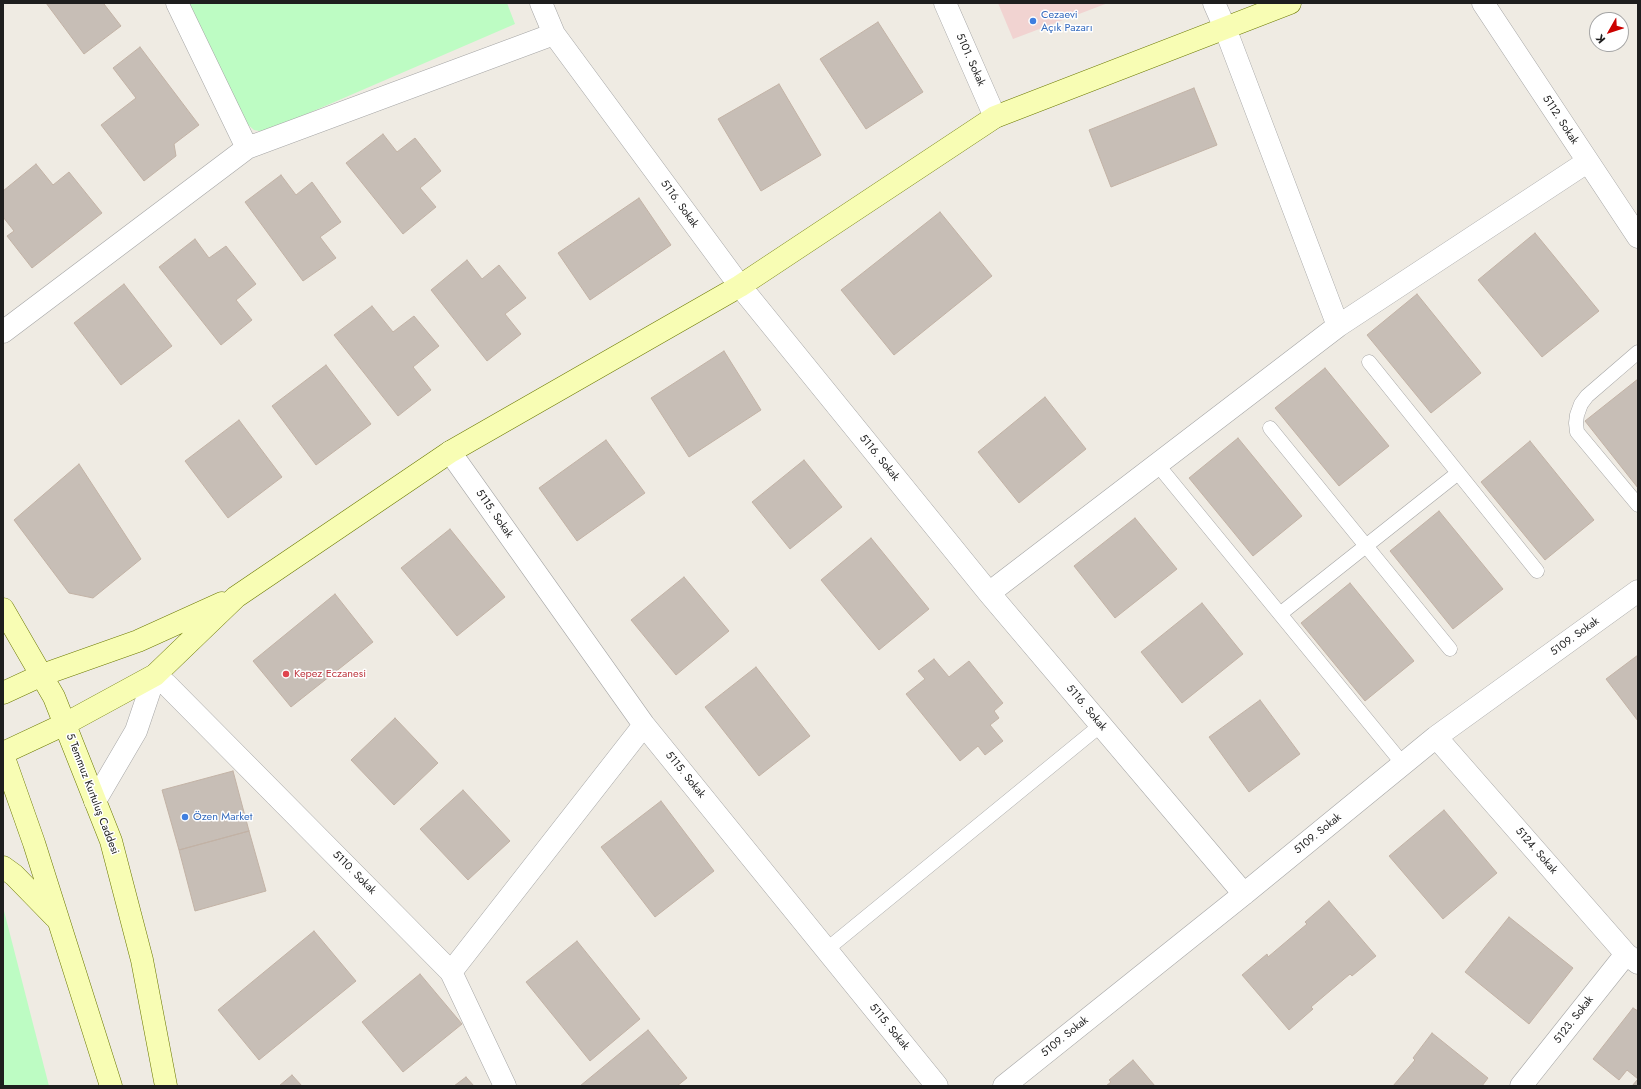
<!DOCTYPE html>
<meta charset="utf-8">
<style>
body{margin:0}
#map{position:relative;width:1641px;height:1089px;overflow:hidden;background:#efebe3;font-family:Jost,sans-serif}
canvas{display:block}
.frame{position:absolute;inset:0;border:4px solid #1e1e1e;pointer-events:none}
.north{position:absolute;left:1589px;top:12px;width:40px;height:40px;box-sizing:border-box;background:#fff;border:1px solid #a5a5a5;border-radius:50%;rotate:231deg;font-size:11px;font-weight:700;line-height:16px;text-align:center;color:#1e1e1e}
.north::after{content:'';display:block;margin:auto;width:14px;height:18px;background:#cb0200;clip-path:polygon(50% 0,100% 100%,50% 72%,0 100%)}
</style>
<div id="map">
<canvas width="1641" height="1089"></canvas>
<div class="frame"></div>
<div class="north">K</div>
</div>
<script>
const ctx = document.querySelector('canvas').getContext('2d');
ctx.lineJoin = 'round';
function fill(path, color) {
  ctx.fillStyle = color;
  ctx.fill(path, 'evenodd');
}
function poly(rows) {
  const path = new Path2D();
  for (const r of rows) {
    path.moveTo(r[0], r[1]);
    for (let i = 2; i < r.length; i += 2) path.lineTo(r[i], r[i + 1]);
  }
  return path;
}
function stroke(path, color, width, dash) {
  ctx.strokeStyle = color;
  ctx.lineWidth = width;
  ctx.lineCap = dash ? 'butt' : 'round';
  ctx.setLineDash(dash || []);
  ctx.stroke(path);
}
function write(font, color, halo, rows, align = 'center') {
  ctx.font = font + ' Jost,sans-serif';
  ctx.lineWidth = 3;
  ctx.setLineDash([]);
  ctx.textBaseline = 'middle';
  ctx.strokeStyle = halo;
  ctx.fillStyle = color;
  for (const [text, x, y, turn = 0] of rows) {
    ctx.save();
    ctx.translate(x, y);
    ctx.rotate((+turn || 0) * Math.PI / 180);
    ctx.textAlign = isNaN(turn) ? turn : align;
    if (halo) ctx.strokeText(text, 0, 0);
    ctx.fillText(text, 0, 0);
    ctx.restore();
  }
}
fill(poly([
 [998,3,1108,3,1013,39]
]), '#f1d3d1');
fill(poly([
 [188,3,507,3,515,24,265,132,254,130,246,123],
 [3,907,49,1086,3,1086]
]), '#bdfcc3');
const building = poly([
 [46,3,106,3,104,4,121,26,84,54,46,3],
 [878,22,923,92,866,129,820,59,878,22],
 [140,47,199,125,174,144,176,156,144,181,101,125,136,98,113,68,140,47],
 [779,84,821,155,761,191,718,119,779,84],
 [1194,88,1217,145,1111,187,1089,130,1194,88],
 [383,134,397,152,415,138,441,171,420,188,436,207,403,234,346,163,383,134],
 [36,164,53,185,69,172,102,213,32,268,7,236,14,231,3,217,3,191,36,164],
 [281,175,296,195,312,182,341,222,320,237,336,258,303,281,245,202,281,175],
 [639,198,671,245,590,300,558,253,639,198],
 [940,212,992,276,894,355,841,290,940,212],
 [1535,233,1599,311,1542,357,1478,280,1535,233],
 [195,239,209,258,226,246,256,284,236,300,252,320,221,345,159,267,195,239],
 [467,260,482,279,499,265,526,298,505,314,521,334,487,361,431,290,467,260],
 [124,284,172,346,121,385,74,323,124,284],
 [1417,294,1481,373,1431,413,1367,335,1417,294],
 [372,306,393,332,414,316,439,346,413,367,431,390,398,416,334,335,372,306],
 [724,351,761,410,689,457,651,398,724,351],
 [326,365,371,424,316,465,272,406,326,365],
 [1325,368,1389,446,1339,486,1275,408,1325,368],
 [1638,379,1638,488,1585,421,1638,379],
 [1045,397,1086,449,1019,503,978,452,1045,397],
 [239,420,282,477,228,518,185,461,239,420],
 [1238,438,1302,516,1253,556,1189,478,1238,438],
 [606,440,645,493,577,541,539,488,606,440],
 [1530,441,1594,520,1545,560,1481,482,1530,441],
 [804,460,842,507,790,549,752,502,804,460],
 [79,464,141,559,93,598,69,593,14,520,79,464],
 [1439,511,1503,589,1453,629,1390,551,1439,511],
 [1135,518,1177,569,1115,618,1074,566,1135,518],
 [450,529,505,597,457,636,401,568,450,529],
 [871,538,929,609,879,650,821,580,871,538],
 [684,577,729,631,676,675,631,620,684,577],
 [1350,583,1414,661,1365,701,1301,623,1350,583],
 [335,594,373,642,291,707,253,661,335,594],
 [1202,603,1243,654,1182,703,1141,652,1202,603],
 [1638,655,1638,721,1606,679,1638,655],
 [934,659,949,677,969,661,1003,703,994,711,999,718,990,725,1003,741,985,755,978,746,960,761,906,694,925,679,918,671,934,659],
 [756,667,810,736,759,776,705,707,756,667],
 [1260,700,1300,754,1249,792,1209,737,1260,700],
 [395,718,438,763,394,805,351,760,395,718],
 [233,771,249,831,179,850,162,790,233,771],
 [463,790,510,841,468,880,420,829,463,790],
 [661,801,714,871,655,917,601,847,661,801],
 [1444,810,1497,873,1443,919,1389,856,1444,810],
 [249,831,266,891,195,911,179,850,249,831],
 [1329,901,1376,956,1352,976,1350,974,1311,1007,1313,1009,1289,1030,1242,975,1267,954,1268,957,1307,924,1305,922,1329,901],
 [1509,917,1573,968,1529,1024,1465,972,1509,917],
 [314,931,356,981,259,1060,218,1010,314,931],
 [577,941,640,1019,590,1061,526,982,577,941],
 [420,974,462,1024,403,1072,362,1022,420,974],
 [1633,1008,1638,1011,1638,1086,1632,1086,1638,1079,1627,1070,1619,1080,1593,1059,1633,1008],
 [648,1030,687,1078,677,1086,580,1086,648,1030],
 [1432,1033,1488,1078,1482,1086,1393,1086,1415,1060,1413,1058,1432,1033],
 [1133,1060,1155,1086,1106,1086,1111,1082,1109,1080,1133,1060],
 [292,1075,302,1086,279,1086,292,1075],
 [466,1077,474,1086,454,1086,466,1077]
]);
fill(building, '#c7beb6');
stroke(building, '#c2b2a5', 1);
const lane = poly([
 [1638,352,1587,396,1581,404,1577,415,1576,423,1577,432,1638,505],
 [1369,362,1537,571],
 [1270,428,1450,649],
 [1157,464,1403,764],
 [1280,614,1458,473],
 [826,950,1101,725]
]);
const street = poly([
 [177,3,247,148],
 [541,3,554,34,740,286,989,593,1244,894],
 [945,3,995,117],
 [1214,3,1225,28,1338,326],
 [1483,3,1638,237],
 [3,332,247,148,554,34],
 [450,452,644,725,937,1086],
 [989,593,1338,326,1587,162],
 [1436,737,1626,954,1638,963],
 [95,801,136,731,155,675,167,685,451,972,505,1086],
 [451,972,644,725],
 [1004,1086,1244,894,1436,737,1638,591],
 [1521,1086,1626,954]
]);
const secondary = poly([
 [3,609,54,697,111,841,142,960,166,1086],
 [3,693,42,675,138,641,222,603],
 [3,753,65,724,155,675,236,597,450,452,740,286,995,117,1290,3],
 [3,755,34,843,111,1086],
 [3,867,14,875,55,917]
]);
stroke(lane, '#a5a5a5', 15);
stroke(street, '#a5a5a5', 23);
stroke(secondary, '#6b7900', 23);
stroke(lane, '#fff', 14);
stroke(street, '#fff', 22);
stroke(secondary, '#f8fdb4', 22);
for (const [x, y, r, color] of [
 [1033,21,4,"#3f7fe0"],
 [286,674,4,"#e0444e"],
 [185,817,4,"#3f7fe0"]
]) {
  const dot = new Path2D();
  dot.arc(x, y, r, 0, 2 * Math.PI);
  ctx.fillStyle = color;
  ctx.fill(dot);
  stroke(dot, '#fff', 1.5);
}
write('11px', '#366cbe', '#fff', [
 ["Cezaevi",1041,15],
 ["Açık Pazarı",1041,28],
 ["Özen Market",193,817]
], 'left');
write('11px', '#1e1e1e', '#fff', [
 ["5101. Sokak",970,60,66],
 ["5112. Sokak",1560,120,57],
 ["5116. Sokak",679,204,54],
 ["5116. Sokak",879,458,51],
 ["5115. Sokak",494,514,55],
 ["5109. Sokak",1575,637,-36],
 ["5116. Sokak",1086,708,50],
 ["5115. Sokak",685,775,51],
 ["5 Temmuz Kurtuluş Caddesi",92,794,69],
 ["5109. Sokak",1318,834,-39],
 ["5124. Sokak",1536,851,49],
 ["5110. Sokak",354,873,45],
 ["5123. Sokak",1574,1020,-52],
 ["5115. Sokak",889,1027,51],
 ["5109. Sokak",1065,1037,-39]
]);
write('11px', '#be3a42', '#fff', [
 ["Kepez Eczanesi",294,674]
], 'left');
</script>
